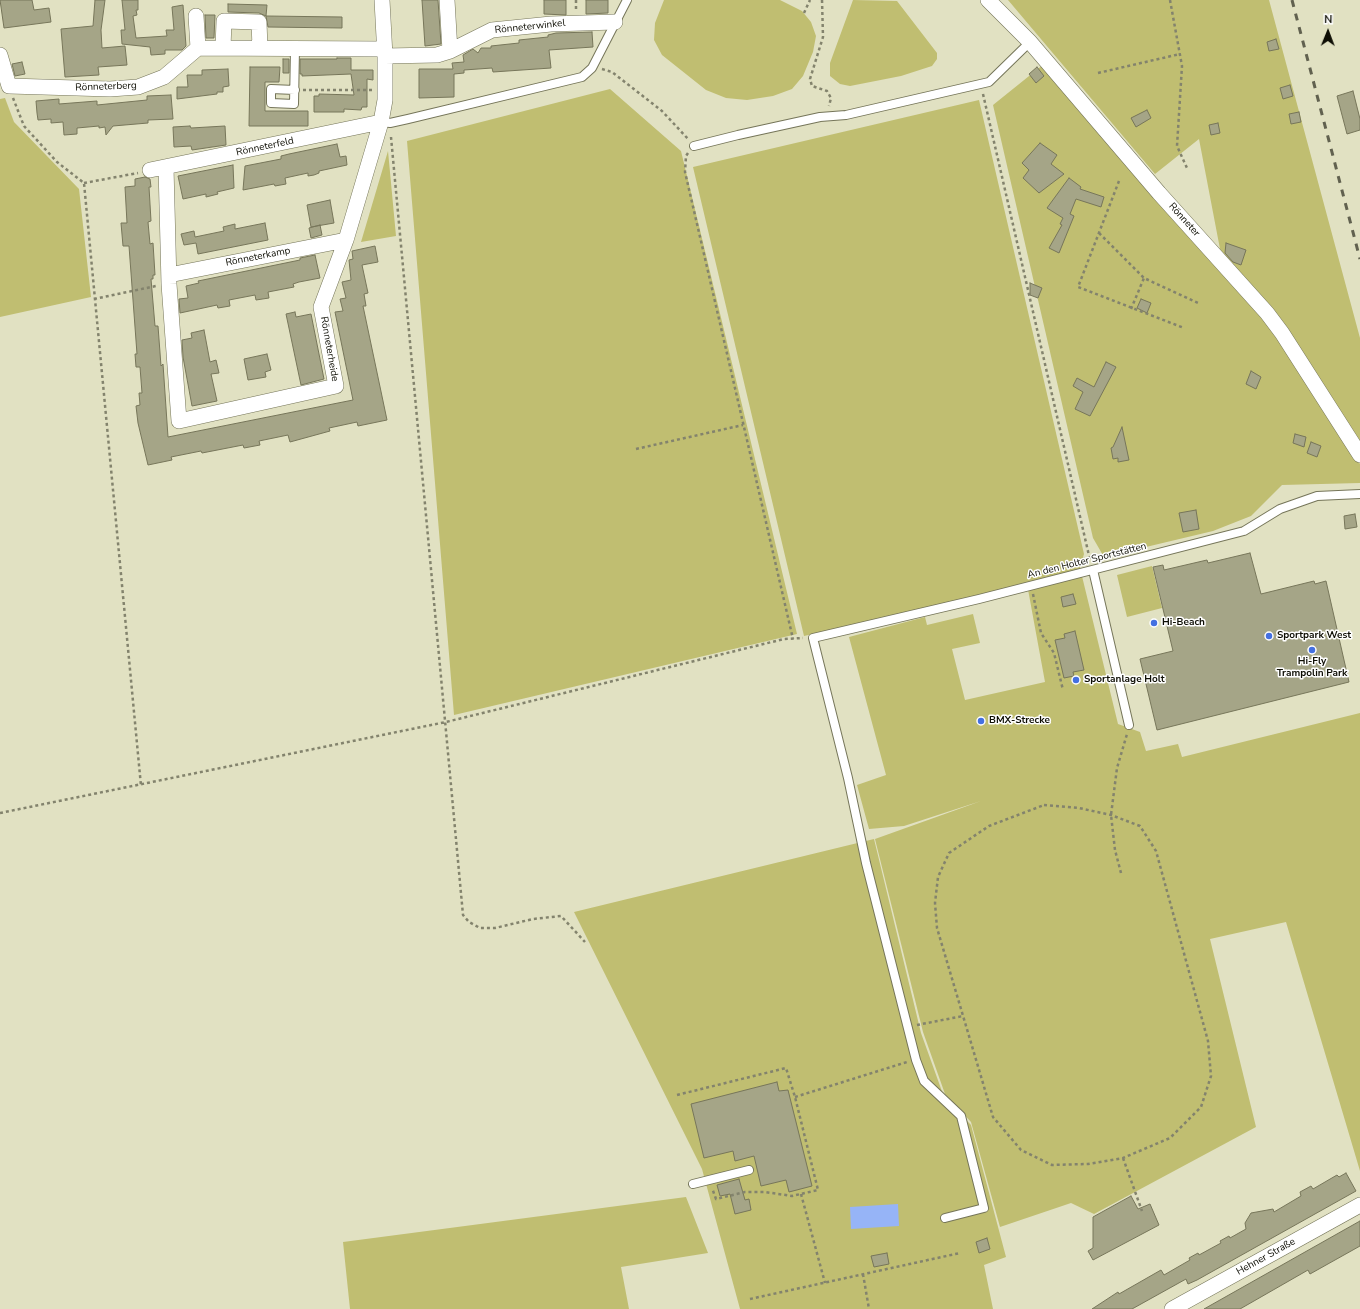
<!DOCTYPE html>
<meta charset="utf-8">
<style>
body{margin:0}
#map{position:relative;width:1360px;height:1309px;overflow:hidden;background:#e1e1c2;font-family:"Nunito Sans",sans-serif}
canvas{display:block}
.north{position:absolute;left:1308px;top:12px;width:40px;height:40px;-webkit-text-stroke:3px #fff;paint-order:stroke;rotate:1deg;font-size:11px;font-weight:700;line-height:16px;text-align:center;color:#0e0e04}
.north::after{content:'';display:block;margin:auto;width:14px;height:18px;background:#0e0e04;clip-path:polygon(50% 0,100% 100%,50% 72%,0 100%)}
</style>
<div id="map">
<canvas width="1360" height="1309"></canvas>
<div class="north">N</div>
</div>
<script>
const ctx = document.querySelector('canvas').getContext('2d');
ctx.lineJoin = 'round';
function fill(path, color) {
  ctx.fillStyle = color;
  ctx.fill(path, 'evenodd');
}
function poly(rows) {
  const path = new Path2D();
  for (const r of rows) {
    path.moveTo(r[0], r[1]);
    for (let i = 2; i < r.length; i += 2) path.lineTo(r[i], r[i + 1]);
  }
  return path;
}
function stroke(path, color, width, dash) {
  ctx.strokeStyle = color;
  ctx.lineWidth = width;
  ctx.lineCap = dash ? 'butt' : 'round';
  ctx.setLineDash(dash || []);
  ctx.stroke(path);
}
function write(font, color, halo, rows, align = 'center') {
  ctx.font = font + ' "Nunito Sans",sans-serif';
  ctx.lineWidth = 3;
  ctx.setLineDash([]);
  ctx.textBaseline = 'middle';
  ctx.strokeStyle = halo;
  ctx.fillStyle = color;
  for (const [text, x, y, turn = 0] of rows) {
    ctx.save();
    ctx.translate(x, y);
    ctx.rotate((+turn || 0) * Math.PI / 180);
    ctx.textAlign = isNaN(turn) ? turn : align;
    if (halo) ctx.strokeText(text, 0, 0);
    ctx.fillText(text, 0, 0);
    ctx.restore();
  }
}
fill(poly([
 [664,0,780,0,802,11,811,22,816,36,813,52,803,76,792,89,773,96,747,100,726,98,706,90,662,55,654,40,655,23],
 [853,0,897,1,937,53,937,59,932,66,901,76,850,86,840,84,830,76,830,63],
 [1008,0,1269,0,1360,338,1360,444,1220,249,1199,139,1155,174],
 [1044,64,1276,335,1360,464,1360,483,1282,485,1251,516,1213,531,1104,557,1093,538,993,105],
 [610,89,681,151,797,634,454,715,407,141],
 [5,98,14,122,79,189,91,297,0,317,0,99],
 [979,100,1084,554,1080,568,1118,724,1140,732,1146,751,1178,744,1182,757,1360,713,1360,1171,1286,922,1210,939,1256,1127,1094,1214,1071,1203,1000,1227,971,1122,945,1094,923,1032,875,839,981,801,904,826,869,829,857,785,886,775,849,637,925,617,927,625,973,614,980,643,952,649,965,700,1045,682,1027,584,804,636,693,167],
 [388,151,396,236,361,242],
 [1152,566,1162,608,1127,617,1117,575],
 [874,839,921,1033,944,1097,971,1125,1006,1257,984,1265,993,1309,740,1309,702,1169,574,912],
 [686,1197,708,1253,621,1267,629,1309,350,1309,343,1242]
]), '#c0be71');
fill(poly([
 [898,1204,899,1226,851,1229,850,1207]
]), '#96b4f7');
const building = poly([
 [0,0,32,0,34,10,49,8,51,22,4,28,0,0],
 [95,0,105,0,101,30,102,48,125,46,127,65,98,67,99,75,65,77,61,29,93,26,95,0],
 [122,0,138,0,138,10,136,10,137,15,133,16,136,38,167,36,166,30,174,30,172,7,183,5,186,46,182,50,165,50,165,54,151,55,150,47,122,44,121,30,125,30,122,0],
 [422,0,438,0,441,44,425,46,422,0],
 [544,0,566,0,566,15,544,14,544,0],
 [586,0,608,0,608,13,586,14,586,0],
 [228,4,267,5,266,16,259,13,228,12,228,4],
 [205,15,215,15,214,38,206,38,205,15],
 [266,16,342,17,342,28,268,27,266,16],
 [592,32,593,47,549,50,551,68,493,72,492,68,464,70,464,73,454,74,454,97,419,98,419,69,453,69,452,63,464,62,463,55,473,49,478,53,481,48,491,48,491,46,519,43,519,40,548,37,548,35,556,33,592,32],
 [1276,39,1279,49,1269,51,1267,42,1276,39],
 [337,58,351,58,351,70,373,70,373,80,367,79,367,107,362,107,361,110,344,109,344,112,314,112,314,96,319,96,319,94,354,95,351,74,302,76,302,74,300,74,300,59,337,59,337,58],
 [283,59,289,59,289,73,283,73,283,59],
 [22,62,25,74,15,76,12,64,22,62],
 [250,67,280,67,279,82,265,82,265,111,308,111,308,126,249,126,250,67],
 [1037,67,1044,76,1036,83,1029,74,1037,67],
 [228,69,229,86,223,87,223,92,217,92,217,94,177,99,177,87,188,87,187,75,202,75,202,70,228,69],
 [1290,85,1293,96,1283,99,1280,88,1290,85],
 [1353,91,1360,119,1360,130,1347,134,1337,96,1353,91],
 [171,95,173,119,148,120,148,123,113,126,106,135,105,127,99,128,99,126,77,128,77,134,64,135,63,122,51,123,51,119,38,120,37,113,36,101,59,99,59,104,97,101,97,105,147,100,147,96,171,95],
 [1147,110,1151,118,1136,127,1131,118,1147,110],
 [1299,112,1301,122,1291,124,1289,114,1299,112],
 [1218,123,1220,133,1211,135,1209,125,1218,123],
 [190,126,191,128,225,126,226,145,192,150,191,146,174,147,173,127,190,126],
 [1040,143,1057,155,1051,164,1064,174,1039,193,1023,178,1029,170,1022,163,1040,143],
 [337,144,340,157,346,156,347,165,319,171,319,173,314,175,308,176,308,173,285,178,286,184,275,186,274,184,243,190,245,166,281,159,281,156,289,154,337,144],
 [233,165,234,188,217,192,218,194,206,197,206,194,183,199,178,176,233,165],
 [145,177,150,179,151,187,149,187,151,221,148,222,150,244,153,243,155,275,153,275,153,279,151,279,155,326,158,326,161,366,163,364,168,437,353,400,335,312,343,311,340,299,346,298,342,282,351,280,349,260,353,259,352,251,375,246,378,262,362,265,368,293,364,294,366,306,363,306,387,420,358,426,357,422,329,428,330,431,290,442,288,435,259,441,260,445,244,448,243,445,202,453,201,451,171,457,172,460,148,465,138,423,136,406,140,405,139,393,142,393,140,367,136,367,135,354,137,354,129,246,123,246,121,223,127,223,125,187,135,186,135,179,145,177],
 [1069,178,1081,187,1080,189,1104,197,1101,207,1076,199,1070,214,1074,216,1059,253,1049,248,1062,225,1060,224,1063,218,1047,208,1069,178],
 [330,200,334,223,311,227,307,205,330,200],
 [265,223,268,240,198,254,196,243,184,245,181,234,194,231,195,237,224,231,223,227,235,224,235,229,265,223],
 [320,225,322,235,311,238,309,228,320,225],
 [1226,243,1246,250,1241,265,1233,262,1225,253,1226,243],
 [315,255,320,278,299,282,293,284,294,287,268,292,269,298,256,300,255,295,229,300,230,306,218,308,217,305,180,313,179,299,188,298,186,286,199,283,198,281,300,260,300,258,315,255],
 [1030,283,1042,288,1038,298,1030,295,1030,283],
 [1141,299,1151,303,1147,313,1137,308,1141,299],
 [295,312,296,317,311,314,324,379,301,385,286,314,295,312],
 [204,330,210,362,216,360,219,373,211,374,217,401,192,406,183,357,182,340,192,338,191,333,204,330],
 [267,354,271,370,265,372,266,377,248,380,244,359,267,354],
 [1106,362,1116,367,1090,416,1075,409,1083,392,1073,386,1077,378,1094,387,1106,362],
 [1251,371,1261,377,1256,389,1246,384,1251,371],
 [1122,427,1129,460,1118,462,1118,458,1113,459,1111,448,1113,447,1122,427],
 [1295,434,1306,437,1304,447,1293,443,1295,434],
 [1311,442,1321,446,1317,457,1307,453,1311,442],
 [1196,510,1199,529,1183,532,1179,513,1196,510],
 [1355,514,1357,527,1345,529,1344,516,1355,514],
 [1250,553,1261,594,1314,581,1315,584,1326,581,1349,682,1157,730,1140,659,1173,651,1153,567,1163,565,1164,570,1207,560,1208,563,1250,553],
 [1073,594,1076,604,1063,607,1061,597,1073,594],
 [1075,631,1084,670,1073,672,1074,676,1064,678,1055,640,1065,638,1064,634,1075,631],
 [777,1082,779,1091,788,1090,812,1186,789,1192,786,1180,761,1186,754,1156,735,1161,733,1151,704,1158,691,1104,777,1082],
 [1346,1173,1356,1191,1197,1280,1188,1284,1186,1279,1132,1309,1092,1309,1118,1292,1119,1294,1161,1270,1164,1275,1190,1260,1189,1258,1198,1253,1199,1255,1221,1243,1220,1241,1229,1236,1230,1238,1246,1229,1245,1223,1251,1213,1273,1209,1274,1212,1301,1196,1300,1192,1311,1186,1313,1189,1337,1175,1339,1177,1346,1173],
 [739,1179,745,1200,749,1199,751,1210,735,1214,730,1194,720,1196,717,1185,739,1179],
 [1131,1196,1138,1209,1150,1204,1159,1225,1093,1260,1088,1251,1093,1248,1093,1217,1131,1196],
 [1360,1221,1360,1246,1310,1274,1308,1270,1240,1309,1204,1309,1360,1221],
 [987,1238,990,1249,979,1253,976,1242,987,1238],
 [887,1253,889,1264,874,1267,871,1256,887,1253]
]);
fill(building, '#a5a587');
stroke(building, '#77765a', 1);
const service = poly([
 [295,90,271,89,271,103,294,104,295,49],
 [381,122,390,123,408,119,582,77,592,68,627,0],
 [694,146,738,135,820,117,846,115,989,82,1030,42],
 [1093,570,1129,725],
 [693,1184,749,1170],
 [945,1218,984,1208,961,1116,924,1081,916,1060,866,863,848,778,813,638,979,599,1244,531,1280,509,1317,496,1360,494]
]);
const minor = poly([
 [447,0,450,51],
 [988,0,1030,42,1159,193,1267,313,1282,333,1360,455],
 [196,16,198,48],
 [223,48,224,21,259,22,260,48],
 [0,55,9,86,110,89,138,87,164,77,198,48,384,49],
 [385,56,437,55,450,51,492,30,551,24,615,22],
 [166,167,169,284,179,421,336,386,321,307,346,240,381,122,385,100,385,56,382,0],
 [150,170,381,122],
 [169,275,346,240],
 [1172,1309,1360,1205]
]);
stroke(service, '#757559', 10);
stroke(minor, '#757559', 16);
stroke(poly([
 [576,0,576,9],
 [822,0,823,37,810,79,812,86,827,91,831,98,829,106],
 [1170,0,1182,66,1177,146,1187,168],
 [804,13,810,0],
 [602,69,612,72,662,111,689,140],
 [1098,73,1180,54],
 [303,90,372,90],
 [983,94,1090,560],
 [13,98,24,126,57,162,84,183,141,786],
 [391,137,463,915,469,922,480,928,495,928,533,919,561,916,585,942],
 [688,153,686,156,685,172,793,639],
 [1119,181,1078,287,1184,328],
 [84,183,138,173],
 [1099,233,1144,278,1198,303],
 [94,299,156,286],
 [1131,309,1144,278],
 [636,449,743,425],
 [1033,594,1041,633,1054,653,1063,690],
 [1044,805,1079,808,1111,815,1140,826,1156,851,1208,1041,1211,1076,1201,1107,1170,1138,1123,1158,1088,1164,1052,1165,1021,1150,993,1117,937,928,935,903,938,877,949,853,989,826,1044,805],
 [0,813,446,722,784,639,803,638],
 [1121,873,1115,850,1111,815,1117,768,1127,734],
 [917,1025,963,1016],
 [677,1095,786,1068,795,1097,818,1190,792,1196,765,1192,745,1192,716,1199,712,1188],
 [795,1097,907,1062],
 [1123,1158,1142,1211],
 [801,1194,825,1283],
 [863,1274,869,1309],
 [750,1299,960,1253]
]), '#83836d', 2.5, [3, 3]);
stroke(service, '#fff', 8);
stroke(minor, '#fff', 15);
stroke(poly([
 [1292,0,1360,259]
]), '#61614f', 3, [7, 7]);
for (const [x, y, r, color] of [
 [1154,623,4,"#4470e1"],
 [1269,636,4,"#4470e1"],
 [1312,650,4,"#4470e1"],
 [1076,680,4,"#4470e1"],
 [981,721,4,"#4470e1"]
]) {
  const dot = new Path2D();
  dot.arc(x, y, r, 0, 2 * Math.PI);
  ctx.fillStyle = color;
  ctx.fill(dot);
  stroke(dot, '#fff', 1.5);
}
write('10px', '#0e0e04', '#fff', [
 ["Rönneterwinkel",530,27,-6],
 ["Rönneterberg",106,87,-2],
 ["Rönneterfeld",265,147,-12],
 ["Rönneter",1184,220,48],
 ["Rönneterkamp",258,257,-11],
 ["Rönneterheide",329,349,80],
 ["An den Holter Sportstätten",1087,561,-14],
 ["Hehner Straße",1266,1257,-29]
]);
write('bold 10px', '#0e0e04', '#fff', [
 ["Hi-Beach",1162,623],
 ["Sportpark West",1277,636],
 ["Hi-Fly",1312,662,"center"],
 ["Trampolin Park",1312,674,"center"],
 ["Sportanlage Holt",1084,680],
 ["BMX-Strecke",989,721]
], 'left');
</script>
